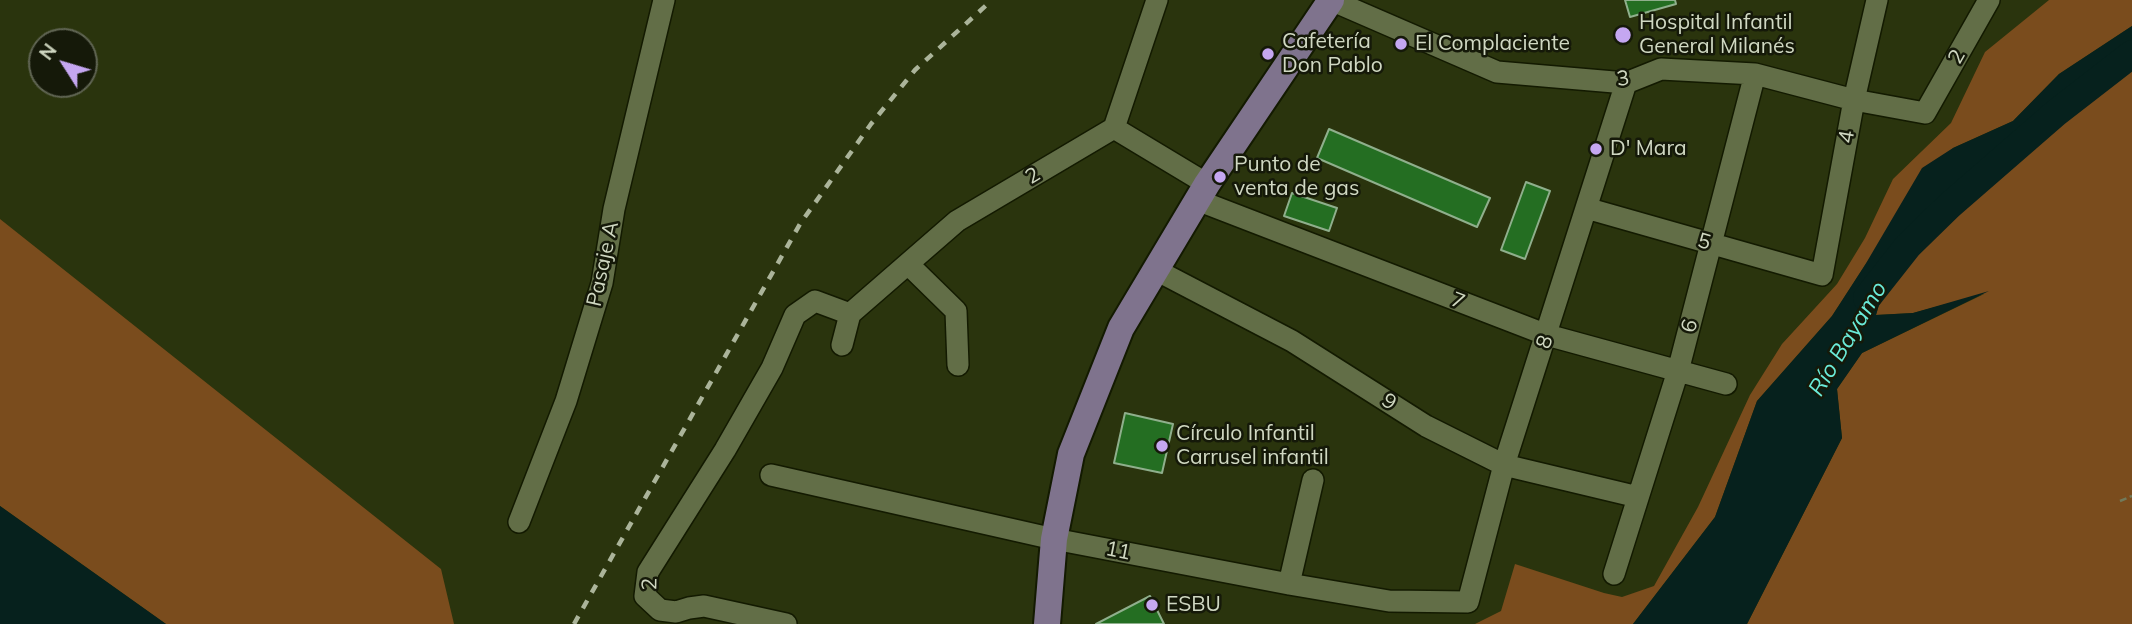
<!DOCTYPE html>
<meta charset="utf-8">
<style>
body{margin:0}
#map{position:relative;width:2132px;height:624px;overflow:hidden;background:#2a340d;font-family:Mulish,sans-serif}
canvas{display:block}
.north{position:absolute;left:28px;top:28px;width:70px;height:70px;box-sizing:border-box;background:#151909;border:2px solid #606553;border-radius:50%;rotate:307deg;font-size:19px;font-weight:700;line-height:28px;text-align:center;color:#d0d8c2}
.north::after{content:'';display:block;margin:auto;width:24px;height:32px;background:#c5a7f1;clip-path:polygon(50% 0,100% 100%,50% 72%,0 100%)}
</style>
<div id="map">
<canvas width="2132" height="624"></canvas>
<div class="north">N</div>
</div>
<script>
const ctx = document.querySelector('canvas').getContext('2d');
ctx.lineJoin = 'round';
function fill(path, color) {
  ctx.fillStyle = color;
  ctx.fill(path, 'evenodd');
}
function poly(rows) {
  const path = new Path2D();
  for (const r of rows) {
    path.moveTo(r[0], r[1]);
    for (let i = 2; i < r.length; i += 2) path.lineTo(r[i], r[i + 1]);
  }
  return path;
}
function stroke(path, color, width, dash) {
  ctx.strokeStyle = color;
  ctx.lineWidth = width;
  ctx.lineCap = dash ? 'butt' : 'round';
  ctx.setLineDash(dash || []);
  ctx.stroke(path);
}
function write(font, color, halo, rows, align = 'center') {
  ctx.font = font + ' Mulish,sans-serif';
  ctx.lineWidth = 5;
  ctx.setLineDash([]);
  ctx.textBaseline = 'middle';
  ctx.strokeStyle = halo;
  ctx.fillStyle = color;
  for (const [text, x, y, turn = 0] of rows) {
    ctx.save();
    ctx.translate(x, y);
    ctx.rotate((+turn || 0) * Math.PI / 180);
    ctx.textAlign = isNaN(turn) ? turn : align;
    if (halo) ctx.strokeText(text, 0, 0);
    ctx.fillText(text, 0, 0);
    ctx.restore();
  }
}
fill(poly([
 [2049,0,2132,0,2132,26,2059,74,2013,121,1953,148,1865,265,1832,316,1757,401,1715,517,1633,624,1475,624,1501,611,1515,564,1604,593,1622,597,1654,586,1698,507,1750,395,1782,344,1837,284,1865,238,1893,179,1951,123,1985,52],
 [2132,62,2132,624,1747,624,1842,438,1837,389,1862,353,1984,294,1913,313,1876,315,1894,253,1954,184,2057,101],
 [0,219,441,569,454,624,166,624,0,506]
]), '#7a4c1d');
fill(poly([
 [2132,26,2132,62,2057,101,1954,184,1894,253,1876,315,1913,313,1989,291,1862,353,1837,389,1842,438,1747,624,1633,624,1715,517,1757,401,1832,316,1865,265,1922,168,1953,148,2013,121,2059,74],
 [0,506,166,624,0,624]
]), '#06211d');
stroke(poly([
 [1867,298,1908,246,1949,206,2056,113,2132,54]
]), '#06211d', 28);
const building = poly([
 [1625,0,1675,0,1676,4,1630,17,1625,0],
 [1329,129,1490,198,1477,227,1317,158,1329,129],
 [1526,182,1550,191,1525,259,1501,250,1526,182],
 [1292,193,1337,208,1329,231,1284,216,1292,193],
 [1125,413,1173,424,1162,473,1114,463,1125,413],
 [1150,596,1164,624,1096,624,1150,596]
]);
fill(building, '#246e22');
stroke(building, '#8faf8c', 2);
const minor = poly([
 [1331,0,1497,72,1626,83,1661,69,1755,74,1854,100,1925,113,1989,0],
 [1114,128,1207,184],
 [1197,200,1547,335,1726,384],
 [1586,208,1822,275,1854,100,1877,0],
 [908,264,956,311,958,365],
 [1154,269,1292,341,1426,426,1504,465,1638,497],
 [842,345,850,314,957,221,1114,128,1157,0],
 [771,475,1054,539,1289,584,1389,601,1468,602,1504,465,1626,83],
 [519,522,566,401,602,283,614,209,664,0],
 [1614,574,1678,371,1755,74],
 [1289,584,1313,480],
 [786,624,704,606,689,608,676,612,660,610,645,596,648,572,725,450,772,368,795,315,815,301,850,314]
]);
const major = poly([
 [1047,624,1054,539,1071,454,1121,328,1207,184,1331,0]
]);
stroke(minor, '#131a01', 24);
stroke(major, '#131a01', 30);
stroke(poly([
 [2120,501,2132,496]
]), '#717a5b', 2.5, [7, 3.5]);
stroke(minor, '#626e47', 21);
stroke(major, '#7f738d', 26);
stroke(poly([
 [574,624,800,224,871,124,915,70,992,0]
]), '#abb49a', 4.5, [9, 9]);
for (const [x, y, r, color] of [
 [1623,35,9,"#c5a7f1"],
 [1401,44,7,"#c5a7f1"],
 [1268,54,7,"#c5a7f1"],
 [1596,149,7,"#c5a7f1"],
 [1220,177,7,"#c5a7f1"],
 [1162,446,7,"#c5a7f1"],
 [1152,605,7,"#c5a7f1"]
]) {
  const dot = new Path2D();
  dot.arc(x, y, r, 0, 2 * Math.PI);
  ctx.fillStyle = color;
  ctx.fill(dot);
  stroke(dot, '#151909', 2.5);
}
write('21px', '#d0d8c2', '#151909', [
 ["Hospital Infantil",1639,23],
 ["General Milanés",1639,47],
 ["Cafetería",1282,42],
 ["Don Pablo",1282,66],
 ["El Complaciente",1415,44],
 ["D' Mara",1610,149],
 ["Punto de",1234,165],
 ["venta de gas",1234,189],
 ["Círculo Infantil",1176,434],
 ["Carrusel infantil",1176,458],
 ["ESBU",1166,605]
], 'left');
write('21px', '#d0d8c2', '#151909', [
 ["2",1957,57,-60],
 ["3",1623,79,-7],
 ["4",1847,137,-80],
 ["2",1033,176,-31],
 ["5",1704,242,16],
 ["Pasaje A",603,264,-78],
 ["7",1458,301,21],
 ["6",1690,326,-76],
 ["8",1545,342,-72],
 ["9",1389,402,32],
 ["11",1118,551,11],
 ["2",650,584,-89]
]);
write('italic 23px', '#6aead8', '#151909', [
 ["Río Bayamo",1848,339,-59]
]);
</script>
